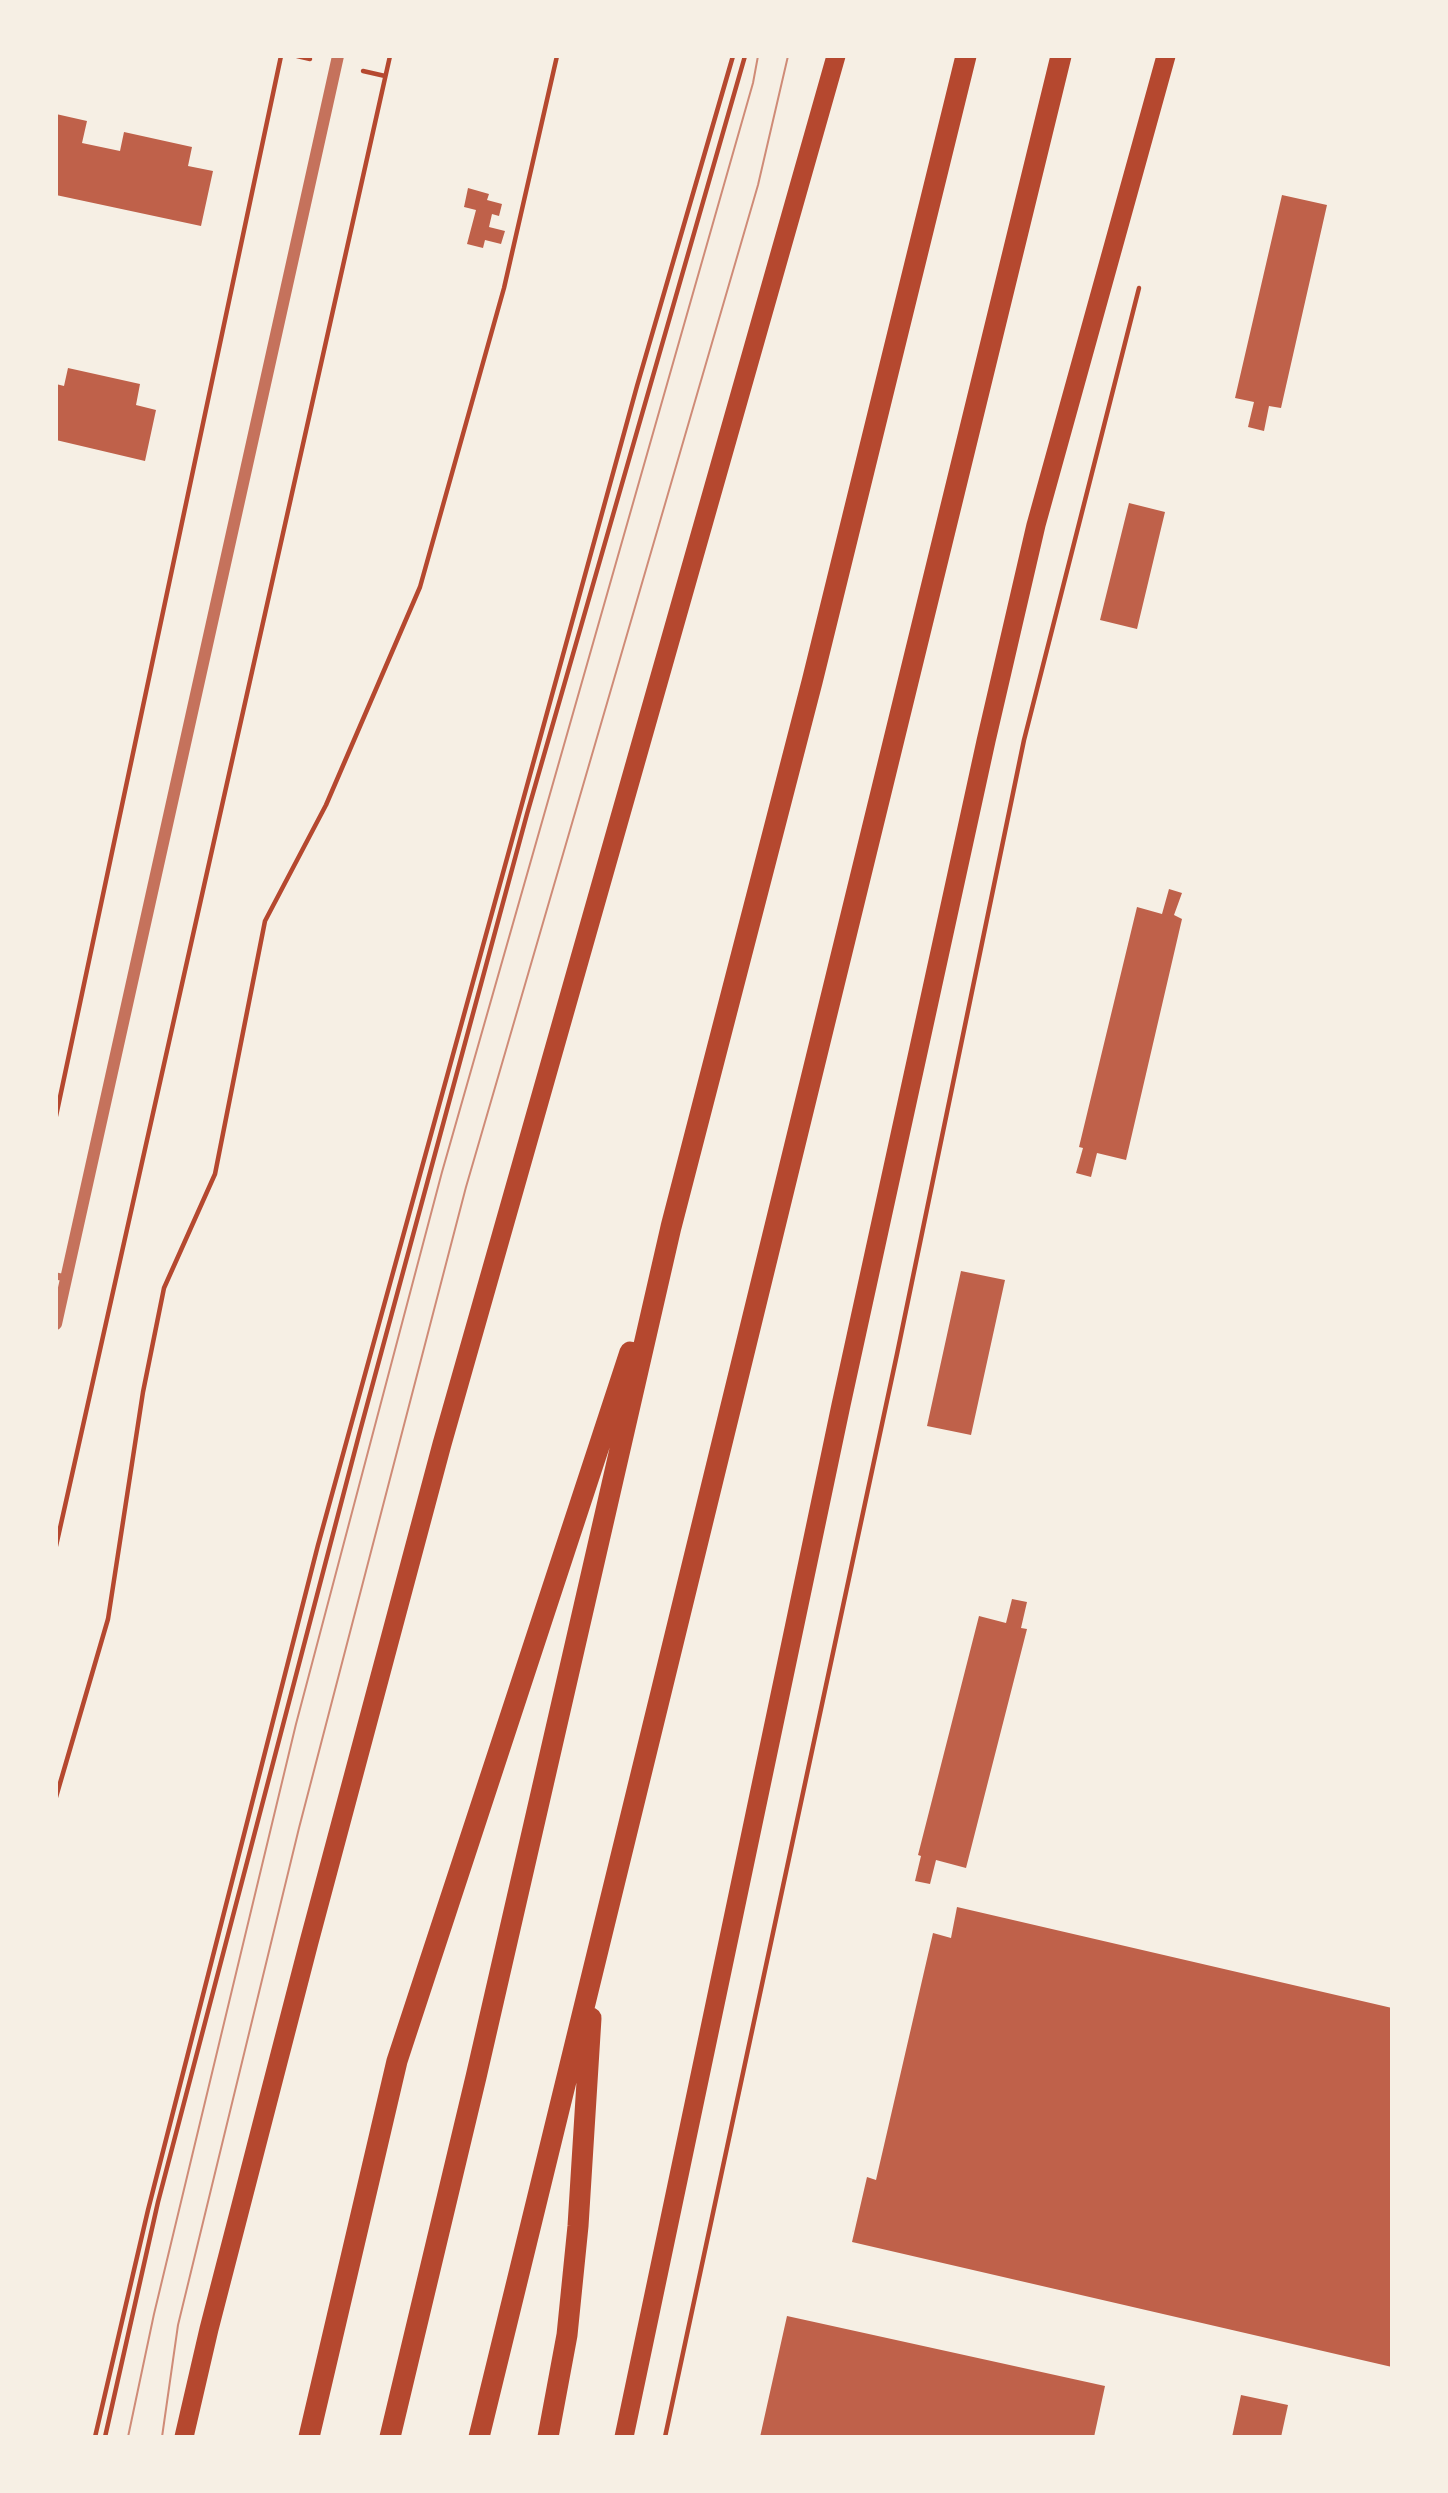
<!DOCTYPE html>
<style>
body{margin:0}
#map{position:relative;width:1448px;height:2493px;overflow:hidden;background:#f6efe4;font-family:"Fira Sans",sans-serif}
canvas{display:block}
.frame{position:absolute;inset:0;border:58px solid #f6efe4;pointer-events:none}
</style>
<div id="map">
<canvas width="1448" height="2493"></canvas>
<div class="frame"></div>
</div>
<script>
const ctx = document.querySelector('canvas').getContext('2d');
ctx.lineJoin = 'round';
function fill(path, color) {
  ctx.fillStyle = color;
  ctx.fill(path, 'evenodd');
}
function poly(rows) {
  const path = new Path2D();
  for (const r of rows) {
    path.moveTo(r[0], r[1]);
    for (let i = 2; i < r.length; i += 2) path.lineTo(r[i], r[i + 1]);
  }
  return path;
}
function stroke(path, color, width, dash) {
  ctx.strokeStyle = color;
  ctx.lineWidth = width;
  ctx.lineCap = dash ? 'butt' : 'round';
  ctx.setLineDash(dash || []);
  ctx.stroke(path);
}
fill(poly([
 [56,114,87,121,82,143,120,151,124,132,192,147,188,166,213,171,201,226,56,195],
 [468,188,489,194,487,200,502,204,499,216,492,214,489,227,505,231,501,244,485,240,483,248,467,244,476,210,464,207],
 [1282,195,1327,205,1281,408,1269,406,1264,431,1248,427,1254,402,1235,398],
 [68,368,140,384,136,405,156,410,145,461,56,440,56,384,64,386],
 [1129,503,1165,512,1137,629,1100,620],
 [1169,889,1182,893,1174,915,1182,919,1126,1160,1097,1153,1091,1177,1076,1173,1083,1148,1079,1147,1137,907,1162,914],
 [961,1271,1005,1280,971,1435,927,1426],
 [1012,1599,1027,1602,1021,1628,1027,1629,966,1868,936,1860,930,1884,915,1881,921,1856,918,1855,979,1616,1006,1623],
 [957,1907,1392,2008,1392,2367,852,2242,867,2177,876,2180,933,1933,951,1938],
 [787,2316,1105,2386,1094,2437,760,2437],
 [1241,2395,1288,2405,1281,2437,1232,2437]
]), '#bf614a');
stroke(poly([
 [297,56,310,59],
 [363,71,385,76],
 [56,1116,281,56],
 [56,1546,390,56],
 [56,1797,108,1619,143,1392,164,1288,215,1174,265,921,326,805,420,587,504,288,557,56],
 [95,2437,148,2210,318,1545,637,386,733,56],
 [105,2437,158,2202,360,1431,527,814,745,56],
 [665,2437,897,1354,1024,740,1139,288]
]), '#b5482f', 4.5);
stroke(poly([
 [56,1276,66,1278]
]), '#c5725c', 7);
stroke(poly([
 [56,1324,338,56]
]), '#c5725c', 12);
stroke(poly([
 [184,2437,209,2329,309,1942,442,1444,836,56],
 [624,2437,841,1405,986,741,1036,525,1166,56]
]), '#b5482f', 19);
stroke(poly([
 [309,2437,397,2061,630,1352],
 [390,2437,476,2077,671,1227,812,682,966,56],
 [479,2437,1061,56],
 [548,2437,567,2335,578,2226,591,2018]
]), '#b5482f', 21);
stroke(poly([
 [128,2437,154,2314,296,1724,442,1172,753,83,758,56],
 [162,2437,178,2325,299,1828,466,1187,758,185,788,56]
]), '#cf8b77', 2);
</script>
